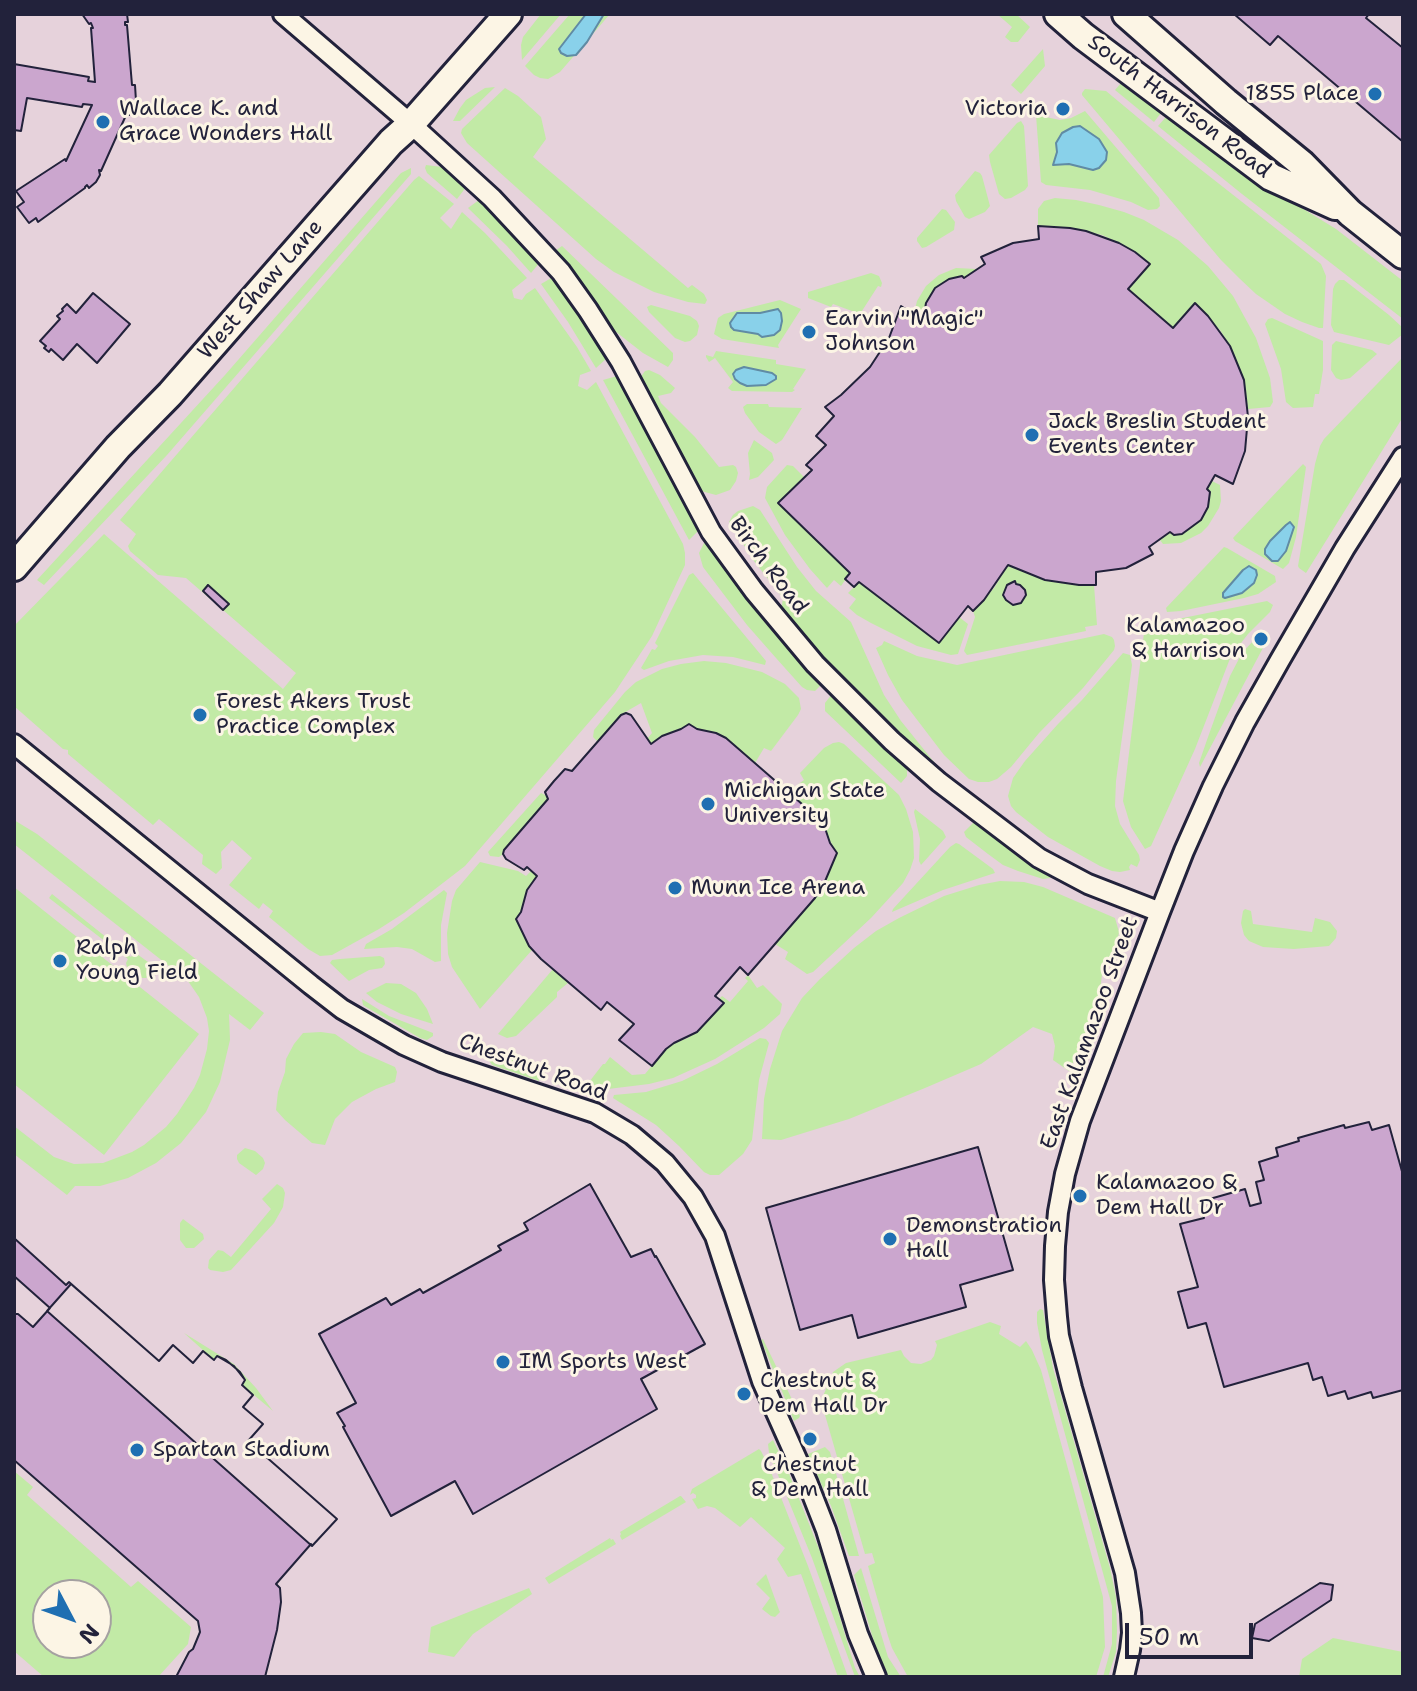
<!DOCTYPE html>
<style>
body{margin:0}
#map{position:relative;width:1417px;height:1691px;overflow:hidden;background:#f2e5e0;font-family:"Shantell Sans",sans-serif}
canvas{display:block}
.frame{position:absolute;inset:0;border:16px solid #22223b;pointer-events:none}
.north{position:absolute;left:32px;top:1579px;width:80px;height:80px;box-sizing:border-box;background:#fcf5e5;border:2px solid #a5a1a1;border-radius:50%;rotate:131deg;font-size:22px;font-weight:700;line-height:32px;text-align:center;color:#22223b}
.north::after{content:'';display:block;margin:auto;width:28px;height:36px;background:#1f6fb2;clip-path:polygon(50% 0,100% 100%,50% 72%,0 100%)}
.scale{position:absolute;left:1125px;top:1623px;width:128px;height:36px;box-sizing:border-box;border:4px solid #22223b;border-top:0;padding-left:10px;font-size:24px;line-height:28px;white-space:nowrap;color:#22223b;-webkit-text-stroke:6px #fcf5e5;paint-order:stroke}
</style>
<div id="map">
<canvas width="1417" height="1691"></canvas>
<div class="frame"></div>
<div class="north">N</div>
<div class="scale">50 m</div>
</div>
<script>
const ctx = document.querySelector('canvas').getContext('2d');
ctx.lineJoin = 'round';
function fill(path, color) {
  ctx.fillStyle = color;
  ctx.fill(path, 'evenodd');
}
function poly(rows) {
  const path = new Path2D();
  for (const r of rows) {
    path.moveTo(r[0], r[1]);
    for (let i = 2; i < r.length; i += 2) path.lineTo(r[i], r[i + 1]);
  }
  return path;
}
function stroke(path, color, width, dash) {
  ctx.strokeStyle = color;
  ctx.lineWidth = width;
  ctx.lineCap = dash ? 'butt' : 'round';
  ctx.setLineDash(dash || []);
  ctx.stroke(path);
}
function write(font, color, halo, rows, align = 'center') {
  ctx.font = font + ' "Shantell Sans",sans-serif';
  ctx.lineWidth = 6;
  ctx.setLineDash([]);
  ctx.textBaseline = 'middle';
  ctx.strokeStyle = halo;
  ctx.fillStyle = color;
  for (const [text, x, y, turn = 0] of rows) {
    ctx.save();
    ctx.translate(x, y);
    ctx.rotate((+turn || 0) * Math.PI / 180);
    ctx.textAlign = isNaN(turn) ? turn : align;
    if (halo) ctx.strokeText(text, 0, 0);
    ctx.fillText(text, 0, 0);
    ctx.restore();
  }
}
fill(poly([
 [14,14,1403,14,1403,1677,14,1677],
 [48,1595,96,1595,96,1643,48,1643]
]), '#e6d2db');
fill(poly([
 [541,14,561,14,522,60,521,45,523,37],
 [570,14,610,14,560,72,548,79,540,78,534,75,525,66],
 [997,14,1016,14,1030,27,1018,42,1011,42,1005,37,1012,27],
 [1043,49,1045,66,1021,94,1011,85],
 [1122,82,1161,113,1154,122,1115,90],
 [495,87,460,121,453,121,460,108,466,100,485,88],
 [505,88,518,96,541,117,546,139,533,157,688,288,692,285,704,294,707,300,705,304,688,302,654,292,614,272,596,259,467,143,461,133,462,129],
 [1085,89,1106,91,1190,161,1321,264,1326,276,1323,328,1319,328,1302,322,1285,314,1256,294,1239,278,1221,260,1082,95,1082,93],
 [1085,111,1159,198,1160,206,1157,209,1148,210,1131,202,1090,190,1046,185,1041,182,1036,115,1060,120,1071,118],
 [1166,117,1248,175,1336,229,1403,281,1403,319,1242,194,1158,126],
 [1021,121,1024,126,1028,186,1025,190,1011,198,1005,199,999,194,990,162,989,155,1017,123],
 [426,165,442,167,466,187,457,199,427,173,425,168],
 [411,168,411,174,167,455,44,585,37,580,225,375,394,181,401,173],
 [975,171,980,173,982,176,990,206,985,212,969,219,965,217,956,201,955,195],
 [419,176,454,204,440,218,451,229,462,212,485,233,527,278,512,290,514,298,522,300,526,294,535,288,577,347,591,371,580,375,578,386,587,390,596,382,683,544,685,553,685,565,652,636,615,692,465,866,404,913,379,929,332,955,320,956,308,949,269,917,273,911,263,903,259,909,229,885,252,858,232,840,221,852,222,868,216,874,202,864,203,855,159,819,153,825,68,754,68,750,63,749,14,706,14,626,104,534,283,689,296,673,186,578,158,575,130,551,128,546,136,534,120,520,414,180],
 [1055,198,1076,200,1099,205,1124,212,1144,220,1178,240,1208,266,1233,296,1256,338,1270,378,1273,402,1270,407,1248,409,1244,380,1230,346,1220,330,1195,304,1173,328,1128,289,1150,263,1119,243,1102,235,1070,228,1038,226,1038,209,1044,201],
 [479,200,512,231,540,262,531,273,507,246,468,208],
 [942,209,946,210,955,222,954,230,926,247,922,248,917,241,917,238],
 [562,246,673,353,673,360,668,367,643,353,611,328,597,305,555,251],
 [956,268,977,269,964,278,962,276,949,279,935,288,926,303,923,320,914,314,917,301,926,286,939,275],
 [871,273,879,276,882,283,881,287,878,286,860,314,833,304,831,307,808,298,808,292],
 [553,277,595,336,607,358,596,368,568,322,541,284],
 [1339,280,1344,280,1389,315,1403,328,1403,334,1389,345,1334,332,1331,325,1333,289,1335,284],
 [780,300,801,309,778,345,779,348,722,339,714,334,718,318,724,314],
 [651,305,690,316,697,321,699,326,697,335,690,341,685,342,675,338,649,312,647,307],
 [1272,318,1323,341,1323,370,1319,394,1315,394,1313,407,1293,408,1286,402,1281,369,1265,324,1268,319],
 [1336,341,1372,350,1377,354,1350,378,1341,380,1336,378,1331,370,1332,345],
 [716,351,776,360,776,364,806,369,793,389,795,390,792,392,732,391,728,388,733,382,715,358,709,362,706,357,706,355,713,357],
 [1403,357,1403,417,1306,573,1299,568,1298,566,1315,464,1320,446,1324,439],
 [649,370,660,375,675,388,671,393,658,396,661,403,695,437,719,467,733,465,736,467,738,473,736,481,730,490,716,495,701,491,640,378,645,371],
 [617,376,700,529,689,540,603,380],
 [747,404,768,404,769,407,802,408,782,440,776,444,759,432,745,413,743,407],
 [754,440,772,453,774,460,758,477,749,480,750,474,748,453],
 [1303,464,1306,467,1296,537,1289,563,1283,569,1235,541,1233,538],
 [787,465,793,466,805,478,778,503,850,573,841,586,834,580,827,588,810,569,785,535,765,498,767,487],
 [1212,481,1220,485,1221,501,1219,508,1208,526,1201,533,1181,543,1163,544,1160,540,1170,532,1174,535,1182,534,1201,520,1208,507,1210,492,1207,489],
 [753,506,760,510,797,567,816,591,851,622,884,695,901,721,942,772,872,709,827,663,780,607,782,605,783,598,754,561,729,522,733,515,738,511],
 [706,539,722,565,764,621,785,646,822,684,815,691,807,690,802,687,776,658,747,625,703,567,699,553],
 [1224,547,1227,548,1275,576,1276,582,1258,594,1244,598,1181,611,1167,612,1166,608],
 [1008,565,1045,580,1062,583,1094,585,1097,625,1085,627,1086,631,967,655,964,651,975,617,973,611,994,588],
 [693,573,766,661,765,665,733,657,703,655,669,661,644,670,641,668,652,649,655,650,658,646,655,643,689,575],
 [859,582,959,617,968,624,958,654,951,655,917,646,871,623,857,615,849,608,856,599,848,593],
 [1267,601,1273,605,1270,612,1248,634,1231,656,1195,749,1151,846,1145,849,1131,827,1123,801,1144,633,1153,624],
 [1104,634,1112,637,1114,640,1115,646,1114,650,1083,688,1039,733,1011,767,997,779,989,782,978,782,969,779,944,755,902,700,888,675,876,648,882,645,884,641,917,656,957,665],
 [1258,640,1265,644,1200,767,1199,763,1208,737,1230,676,1242,653,1253,641],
 [1123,653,1130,655,1132,665,1116,781,1115,806,1120,824,1139,855,1140,860,1137,867,1131,864,1129,867,1130,870,1120,872,1112,871,1100,866,1048,837,1016,812,1011,806,1008,796,1013,778,1025,761,1058,724,1082,700],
 [704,661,726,663,762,672,785,684,799,698,801,709,798,715,771,751,764,748,755,763,726,738,716,733,697,729,689,724,681,729,662,736,651,744,647,739,652,733,641,703,622,714,598,742,593,737,594,730,625,692,636,682,662,669,681,664],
 [832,694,907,767,907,776,901,783,825,711,825,703],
 [839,742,844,744,899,795,906,809,913,832,914,858,910,870,903,883,871,918,813,972,807,974,785,959,788,952,775,944,837,853,818,820,788,792,804,780,800,773,824,748,833,743],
 [541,793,545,795,548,799,504,850,503,854,499,857,490,856,488,852],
 [915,809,943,831,946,837,921,865,919,861,920,839,914,812],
 [14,820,37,834,264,1013,250,1030,229,1014,230,1040,220,1082,206,1112,181,1143,156,1163,128,1178,100,1186,75,1186,67,1195,14,1154,14,1126,54,1157,74,1164,103,1163,132,1152,144,1145,166,1127,177,1114,194,1088,200,1075,207,1049,209,1031,207,1018,199,997,188,981,14,844],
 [974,822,1005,845,1051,876,1050,878,1043,879,1018,871,1003,865,988,854,966,837,964,832],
 [956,843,959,844,993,869,995,873,943,890,892,912,893,909,950,847],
 [480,862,518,871,526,876,531,871,537,876,527,890,521,912,516,919,532,950,480,1009,452,967,448,954,447,933,452,901,456,890],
 [1000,881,1024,882,1043,887,1115,918,1119,932,1115,953,1102,975,1099,998,1094,1008,1083,1042,1069,1071,1053,1060,1055,1046,1052,1034,1033,1027,981,1064,925,1088,849,1119,781,1140,762,1139,764,1099,770,1069,782,1031,802,998,819,980,854,948,876,931,899,918,944,896,979,885],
 [14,887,199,1034,104,1155,14,1084],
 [444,890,447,893,441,925,441,961,435,962,412,949,397,947,364,949,366,944,392,929],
 [52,894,131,957,133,954,137,954,152,965,153,970,146,978,142,978,127,967,126,963,128,959,49,898],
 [1245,909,1251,911,1253,924,1312,932,1315,918,1330,922,1337,931,1336,938,1329,946,1294,949,1263,947,1249,941,1244,935,1241,923,1243,911],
 [380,956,384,958,385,964,382,968,369,970,349,981,330,963,332,960,340,959],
 [553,969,568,983,557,992,557,997,516,1036,507,1038,498,1034],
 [748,975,757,988,763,985,782,1004,780,1014,764,1028,715,1059,673,1078,649,1084,608,1089,586,1086,603,1064,605,1064,610,1057,632,1075,645,1074,666,1049,674,1043,688,1038,706,1023,723,1004,719,999,722,996,730,1002,748,981,745,978],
 [386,983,401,984,416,993,427,1009,433,1024,401,1014,377,1002,366,993],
 [362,999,389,1016,433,1033,433,1036,427,1040,420,1038,366,1007,363,1005],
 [321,1032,335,1034,361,1052,395,1067,397,1072,395,1082,376,1089,352,1102,335,1119,325,1145,312,1143,285,1120,276,1110,278,1092,285,1072,286,1059,294,1044,303,1033],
 [760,1038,766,1039,769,1043,759,1080,752,1140,743,1154,719,1175,710,1175,704,1172,679,1146,656,1125,613,1098,614,1095,646,1092,682,1081,717,1064],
 [486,1050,504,1053,516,1059,539,1075,539,1081,492,1065,487,1058],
 [245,1148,255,1151,263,1158,265,1163,263,1169,256,1175,239,1163,237,1159,237,1155],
 [277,1184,283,1188,285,1193,283,1207,274,1223,231,1270,223,1272,210,1270,208,1268,209,1260,218,1250,223,1251,231,1257,271,1209,262,1199],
 [183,1219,203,1234,204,1239,194,1248,186,1248,180,1240,180,1223],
 [1040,1309,1043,1310,1053,1368,1110,1568,1116,1597,1117,1631,1116,1652,1108,1677,1103,1677,1112,1644,1112,1606,1042,1350,1037,1323,1037,1312],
 [990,1322,1001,1326,999,1334,1020,1347,1026,1341,1032,1350,1041,1370,1103,1597,1105,1647,1096,1677,908,1677,892,1648,888,1636,868,1566,875,1563,872,1553,865,1554,821,1401,833,1372,846,1363,901,1350,904,1356,911,1363,921,1364,931,1360,934,1356,937,1345,935,1341],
 [184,1333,234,1364,256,1388,273,1411,242,1385,245,1380,234,1366,218,1356,214,1360],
 [763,1339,800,1416,799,1418,794,1421,761,1340],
 [773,1440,788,1471,821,1554,855,1668,860,1677,855,1677,854,1674,812,1558,769,1453,768,1444],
 [825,1447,830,1452,859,1556,849,1556,831,1506,808,1454],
 [759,1449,761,1451,769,1467,808,1566,848,1677,838,1677,801,1574,788,1577,777,1559,785,1548,751,1517,740,1527,715,1508,707,1506,698,1509,692,1499,696,1498,696,1495,693,1493,690,1495,692,1489],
 [14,1471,33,1487,27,1495,131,1587,138,1581,191,1627,188,1644,158,1677,44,1677,14,1651],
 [96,1595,96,1643,48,1643,48,1595],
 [680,1496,681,1496,686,1502,622,1540,620,1536,621,1534,620,1532],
 [610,1538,611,1540,613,1539,616,1544,549,1584,545,1578],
 [861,1568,888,1657,901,1677,888,1677,880,1662,854,1575],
 [766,1574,779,1610,780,1612,775,1617,771,1616,762,1609,770,1598,756,1584],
 [529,1588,532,1594,473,1634,454,1657,428,1652,431,1627],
 [1333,1638,1403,1652,1403,1677,1299,1677,1302,1659]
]), '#c2eaa6');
const water = poly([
 [586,14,604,14,587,42,576,55,567,56,561,53,559,49,586,14],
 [1080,126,1099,139,1107,152,1106,160,1099,168,1093,170,1069,164,1053,165,1057,152,1056,143,1062,133,1073,127,1080,126],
 [778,309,781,313,782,321,780,330,774,335,762,337,758,334,734,330,731,327,730,323,737,313,760,313,778,309],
 [744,367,772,373,776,376,776,379,766,385,747,386,740,383,735,379,733,374,736,370,744,367],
 [1290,522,1294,527,1286,551,1278,561,1272,561,1265,554,1265,549,1270,541,1286,525,1290,522],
 [1249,566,1256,570,1257,575,1254,583,1242,593,1225,598,1223,597,1223,593,1243,570,1249,566]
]);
fill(water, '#89d1ea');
stroke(water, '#608ba4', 2);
const building = poly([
 [82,14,127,14,128,22,125,22,125,25,127,25,132,85,135,85,136,101,129,115,127,113,101,171,99,170,100,175,96,182,89,188,87,185,85,187,85,188,38,222,36,218,29,223,17,207,24,202,16,191,65,159,66,161,92,105,83,104,82,107,27,98,21,131,14,130,14,64,89,77,88,81,95,82,91,28,93,28,91,23,89,24,82,14],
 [1234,14,1369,14,1366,18,1403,48,1403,140,1402,141,1278,36,1270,45,1234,14],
 [1038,226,1070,228,1086,231,1119,243,1135,252,1150,264,1128,289,1173,328,1195,303,1208,316,1230,346,1244,380,1248,417,1245,451,1233,484,1215,475,1207,489,1210,492,1208,507,1201,520,1182,534,1174,535,1170,532,1149,547,1153,554,1126,568,1096,572,1096,585,1079,585,1045,580,1008,565,984,600,973,611,968,606,939,643,859,582,854,587,845,579,850,573,778,503,812,470,806,465,826,445,816,436,834,416,825,407,841,395,870,367,889,338,901,306,923,320,926,303,935,288,949,279,962,276,964,278,985,264,981,257,1013,243,1039,239,1038,226],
 [93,293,130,324,97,363,77,344,63,360,51,349,49,352,44,348,46,346,40,341,60,319,57,316,63,311,62,309,67,304,76,313,93,293],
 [1015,581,1016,584,1020,585,1025,590,1026,595,1021,603,1013,605,1006,600,1003,595,1007,585,1015,581],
 [208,585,229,604,223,610,203,591,208,585],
 [626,713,631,715,651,744,662,736,681,729,689,724,697,729,716,733,726,738,810,811,826,831,830,843,837,853,823,886,815,898,748,975,740,967,715,996,724,1003,697,1032,674,1043,666,1049,652,1066,619,1040,634,1024,607,1002,601,1010,541,959,529,946,516,919,521,912,527,890,537,876,527,867,524,870,506,859,503,854,504,850,548,799,545,792,554,781,565,769,572,771,621,715,626,713],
 [1369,1122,1372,1130,1389,1125,1403,1175,1403,1390,1373,1398,1371,1392,1348,1399,1345,1391,1328,1396,1322,1377,1313,1380,1308,1363,1224,1387,1206,1323,1188,1328,1178,1292,1198,1287,1180,1224,1204,1218,1199,1202,1245,1189,1250,1206,1261,1203,1256,1182,1264,1180,1259,1162,1278,1156,1276,1148,1299,1141,1298,1138,1344,1125,1345,1128,1369,1122],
 [978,1147,1013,1270,960,1285,966,1307,858,1338,852,1315,800,1330,766,1208,978,1147],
 [590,1184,631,1257,651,1249,655,1257,656,1256,705,1344,641,1379,657,1409,473,1514,455,1481,391,1516,343,1427,345,1426,337,1413,356,1403,319,1334,386,1298,391,1305,420,1289,423,1293,501,1250,498,1246,528,1230,524,1223,590,1184],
 [14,1238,66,1285,69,1282,159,1361,173,1345,193,1363,203,1351,214,1360,217,1356,234,1366,245,1380,242,1385,253,1395,243,1407,263,1424,248,1441,337,1519,312,1546,311,1544,276,1584,280,1588,281,1602,277,1630,265,1677,176,1677,189,1652,193,1649,200,1632,198,1621,14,1460,14,1314,18,1314,33,1327,50,1308,14,1276,14,1238],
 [71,1284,159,1361,173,1345,193,1363,203,1351,214,1360,217,1356,226,1360,240,1372,245,1380,242,1385,253,1395,243,1407,263,1424,248,1441,337,1519,312,1546,47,1311,71,1284],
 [1320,1583,1333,1585,1331,1600,1269,1641,1252,1638,1255,1624,1320,1583]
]);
fill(building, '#cba6ce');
stroke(building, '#22223b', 2);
const street = poly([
 [283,14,411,124,492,198,561,272,588,310,621,362,711,532,754,591,815,664,892,741,939,782,1039,858,1088,884,1160,912],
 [14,744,311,985,342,1009,404,1045,442,1062,595,1113,632,1135,665,1163,693,1197,715,1236,762,1381,808,1484,826,1530,858,1634,876,1677],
 [1124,1677,1130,1650,1132,1633,1131,1613,1125,1573,1072,1388,1059,1336,1057,1317,1054,1280,1055,1246,1058,1212,1065,1174,1080,1121,1160,912,1184,851,1213,786,1245,722,1280,660,1345,548,1403,457]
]);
const secondary = poly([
 [1058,14,1083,36,1271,177,1335,206],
 [1126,14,1226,102,1302,164,1350,213,1403,255],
 [14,567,118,447,170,394,391,142,411,124,508,14]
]);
stroke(street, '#22223b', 24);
stroke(secondary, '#22223b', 32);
stroke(street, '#fcf5e5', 18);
stroke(secondary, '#fcf5e5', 26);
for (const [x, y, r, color] of [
 [1375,94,8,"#1f6fb2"],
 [1063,109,8,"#1f6fb2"],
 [103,122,8,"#1f6fb2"],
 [809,332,8,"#1f6fb2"],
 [1032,435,8,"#1f6fb2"],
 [1261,639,8,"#1f6fb2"],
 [200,715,8,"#1f6fb2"],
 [708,804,8,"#1f6fb2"],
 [675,888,8,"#1f6fb2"],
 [60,961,8,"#1f6fb2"],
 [1080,1196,8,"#1f6fb2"],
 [890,1239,8,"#1f6fb2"],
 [503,1362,8,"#1f6fb2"],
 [744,1394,8,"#1f6fb2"],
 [810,1439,8,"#1f6fb2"],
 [137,1450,8,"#1f6fb2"]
]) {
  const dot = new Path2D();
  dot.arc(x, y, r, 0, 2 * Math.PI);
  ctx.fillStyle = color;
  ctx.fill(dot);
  stroke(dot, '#fcf5e5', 3);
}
write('22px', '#22223b', '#fcf5e5', [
 ["1855 Place",1359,94,"right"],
 ["Wallace K. and",119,109],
 ["Grace Wonders Hall",119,134],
 ["Victoria",1047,109,"right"],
 ["Earvin \"Magic\"",825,319],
 ["Johnson",825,344],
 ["Jack Breslin Student",1048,422],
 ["Events Center",1048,447],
 ["Kalamazoo",1245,626,"right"],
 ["& Harrison",1245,651,"right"],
 ["Forest Akers Trust",216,702],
 ["Practice Complex",216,727],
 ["Michigan State",724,791],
 ["University",724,816],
 ["Munn Ice Arena",691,888],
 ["Ralph",76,948],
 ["Young Field",76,973],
 ["Kalamazoo &",1096,1183],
 ["Dem Hall Dr",1096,1208],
 ["Demonstration",906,1226],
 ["Hall",906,1251],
 ["IM Sports West",519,1362],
 ["Chestnut &",760,1381],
 ["Dem Hall Dr",760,1406],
 ["Spartan Stadium",153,1450],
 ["Chestnut",810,1465,"center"],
 ["& Dem Hall",810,1490,"center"]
], 'left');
write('22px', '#22223b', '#fcf5e5', [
 ["South Harrison Road",1179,107,37],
 ["West Shaw Lane",261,290,-49],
 ["Birch Road",768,566,53],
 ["East Kalamazoo Street",1090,1033,-70],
 ["Chestnut Road",533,1068,20]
]);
</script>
